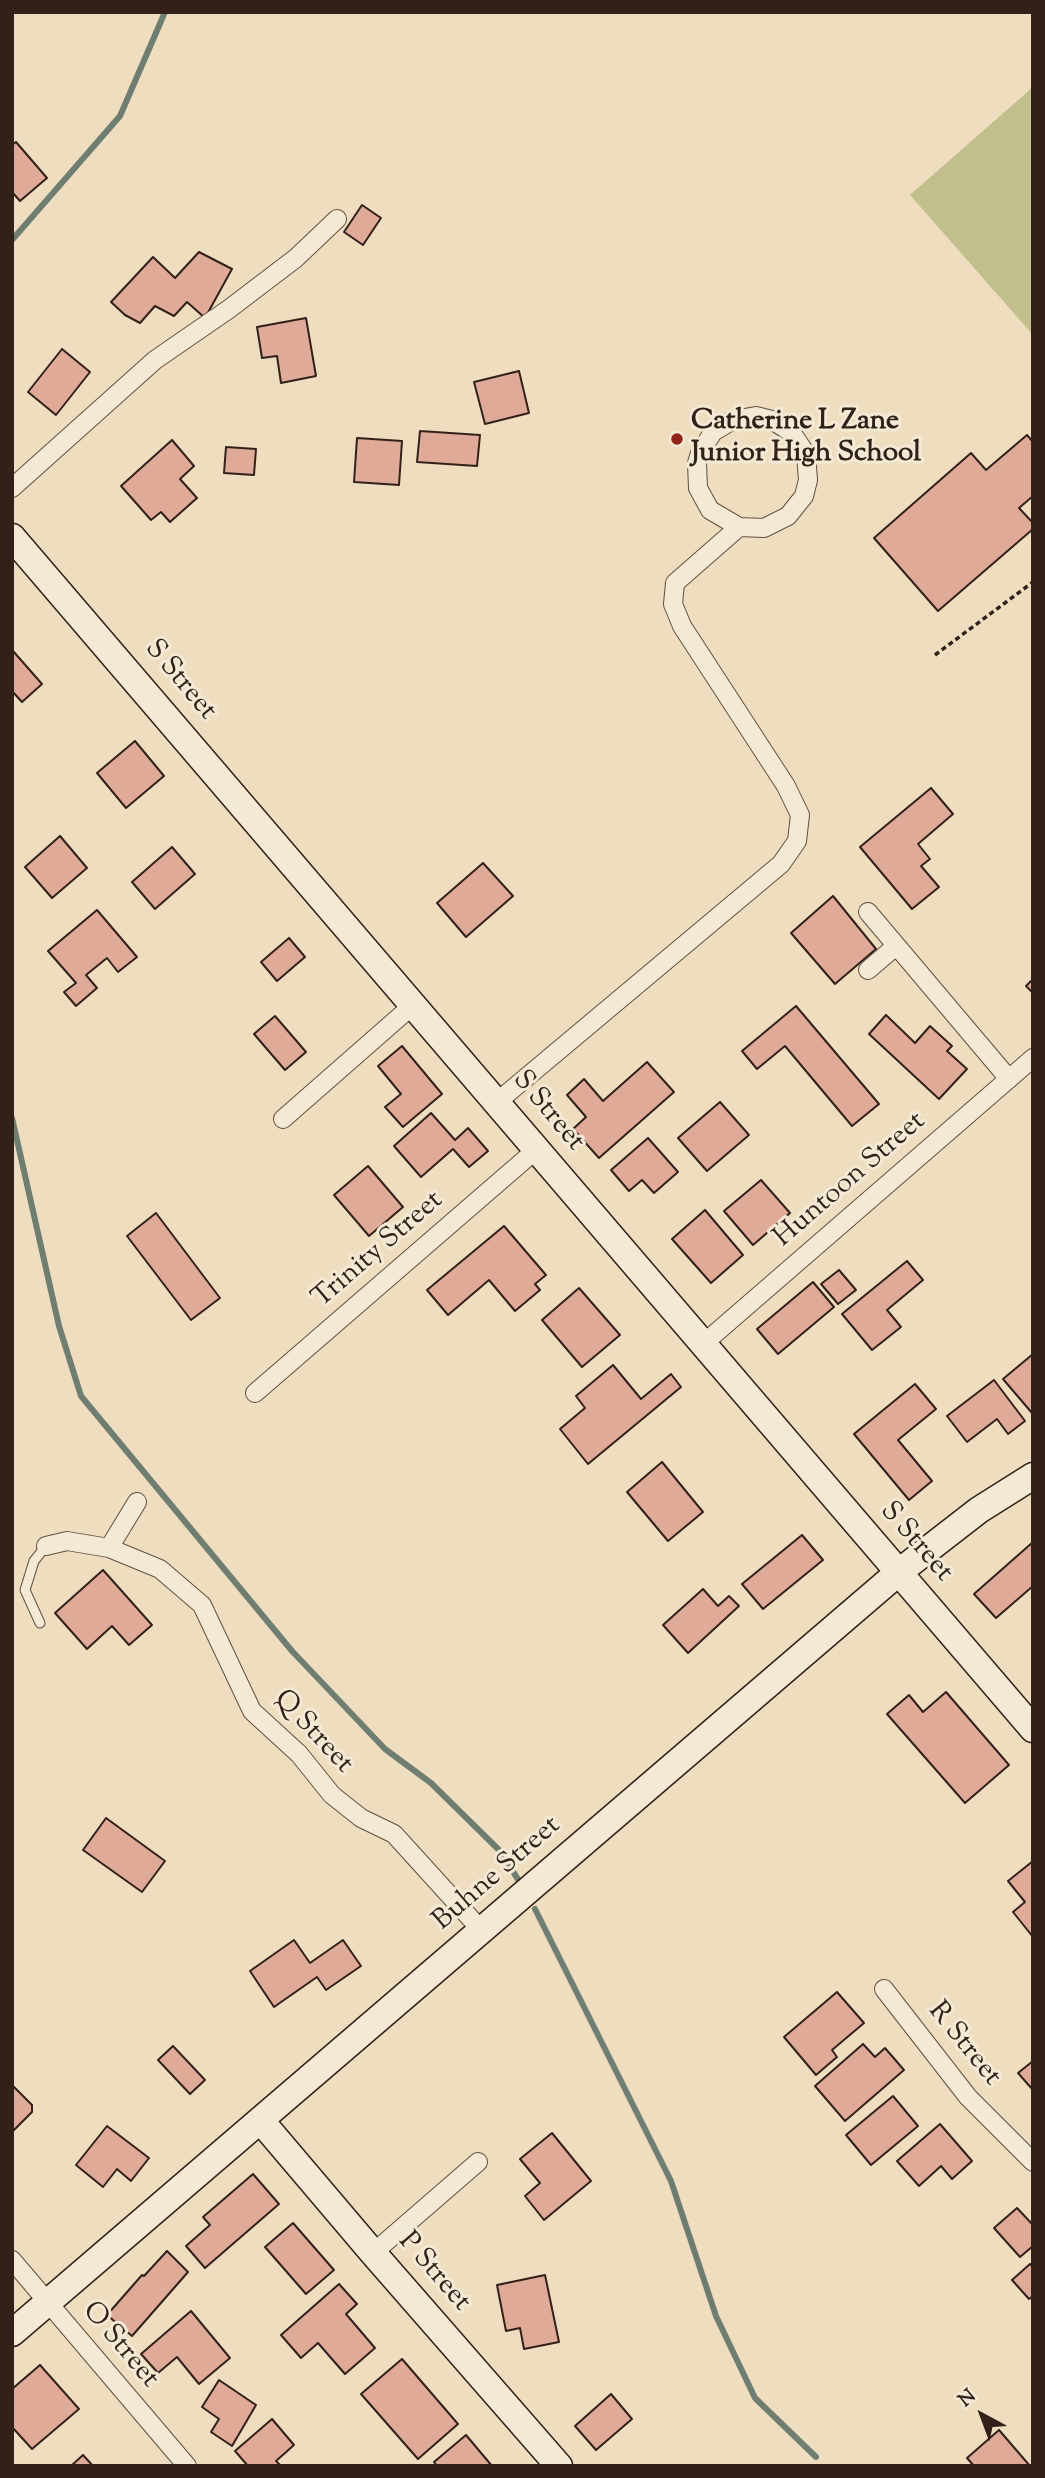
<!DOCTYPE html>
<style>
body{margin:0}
#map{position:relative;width:1045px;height:2478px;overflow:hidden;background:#eeddbe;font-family:"Sorts Mill Goudy",serif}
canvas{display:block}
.frame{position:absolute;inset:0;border:14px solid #322118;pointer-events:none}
.north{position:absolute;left:947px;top:2380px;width:70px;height:70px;-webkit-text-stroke:5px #f4e9d5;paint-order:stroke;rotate:319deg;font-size:19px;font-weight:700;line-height:28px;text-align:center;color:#322118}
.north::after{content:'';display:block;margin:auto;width:24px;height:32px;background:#322118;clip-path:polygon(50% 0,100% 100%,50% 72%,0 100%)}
</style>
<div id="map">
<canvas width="1045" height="2478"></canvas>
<div class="frame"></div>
<div class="north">N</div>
</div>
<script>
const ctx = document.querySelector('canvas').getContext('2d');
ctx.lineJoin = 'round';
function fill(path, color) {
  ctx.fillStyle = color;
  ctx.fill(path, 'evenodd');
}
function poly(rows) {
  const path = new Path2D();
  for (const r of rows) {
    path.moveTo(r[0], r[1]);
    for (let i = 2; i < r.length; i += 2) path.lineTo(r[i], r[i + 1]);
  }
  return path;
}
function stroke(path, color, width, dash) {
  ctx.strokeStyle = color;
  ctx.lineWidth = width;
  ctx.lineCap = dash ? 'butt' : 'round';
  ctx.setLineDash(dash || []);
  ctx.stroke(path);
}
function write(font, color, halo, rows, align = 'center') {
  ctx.font = font + ' "Sorts Mill Goudy",serif';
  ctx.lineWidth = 6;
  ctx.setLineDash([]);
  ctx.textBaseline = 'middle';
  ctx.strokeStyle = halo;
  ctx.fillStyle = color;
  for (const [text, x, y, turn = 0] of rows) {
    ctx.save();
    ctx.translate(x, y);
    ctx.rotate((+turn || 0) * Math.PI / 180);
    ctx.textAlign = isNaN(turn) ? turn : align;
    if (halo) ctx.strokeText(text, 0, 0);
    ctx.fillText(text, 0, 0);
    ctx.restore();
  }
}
fill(poly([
 [1033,87,1033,335,910,195]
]), '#c1bf8c');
stroke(poly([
 [12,240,120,116,165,12],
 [12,1118,59,1326,81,1396,292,1651,385,1749,431,1783,499,1850,523,1887],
 [535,1909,671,2181,716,2316,755,2398,816,2457]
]), '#707e72', 6);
const building = poly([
 [16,142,47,178,20,201,12,192,12,145,16,142],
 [362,205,381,218,363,245,344,232,362,205],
 [199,252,232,269,205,318,187,302,174,316,155,306,140,323,125,315,111,302,153,257,175,278,199,252],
 [306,318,316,376,281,383,277,356,262,358,257,327,306,318],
 [62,349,90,372,56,415,28,392,62,349],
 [519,371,529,413,485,424,474,382,519,371],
 [420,431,480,435,477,466,417,462,420,431],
 [1027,435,1033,442,1033,496,1019,508,1033,523,1033,529,938,611,874,538,971,453,986,470,1027,435],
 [357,438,402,441,399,485,354,482,357,438],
 [172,440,194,466,180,479,197,498,170,522,161,512,151,520,121,486,172,440],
 [226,447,256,449,254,475,224,473,226,447],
 [13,651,42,684,22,702,12,691,13,651],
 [135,741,164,776,126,808,97,773,135,741],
 [931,788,953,814,918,844,930,859,921,866,939,887,912,909,860,847,931,788],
 [60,836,87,868,52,898,25,867,60,836],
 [172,847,195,874,155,909,132,882,172,847],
 [483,863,513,896,466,937,437,903,483,863],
 [833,896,876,949,835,984,791,933,833,896],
 [97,910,137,957,118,972,107,958,86,975,97,988,76,1006,64,992,76,983,48,951,97,910],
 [289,938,305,957,277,981,261,962,289,938],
 [1033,979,1033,993,1026,986,1033,979],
 [796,1006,879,1104,852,1126,785,1046,757,1069,742,1051,796,1006],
 [886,1015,915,1043,930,1026,952,1046,947,1051,967,1069,939,1099,869,1034,886,1015],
 [275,1016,306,1052,285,1070,254,1034,275,1016],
 [402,1046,442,1094,403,1127,385,1107,401,1094,378,1066,402,1046],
 [647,1062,674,1092,599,1158,573,1129,586,1117,567,1095,584,1079,603,1101,647,1062],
 [720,1102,749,1135,707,1171,678,1138,720,1102],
 [431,1113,455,1140,468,1128,488,1151,469,1167,453,1149,421,1177,394,1146,431,1113],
 [648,1138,678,1172,654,1193,642,1180,629,1191,611,1170,648,1138],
 [368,1166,403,1207,369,1236,334,1195,368,1166],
 [761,1180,790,1213,753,1245,724,1211,761,1180],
 [705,1210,743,1255,711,1283,672,1239,705,1210],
 [156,1213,220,1298,191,1320,127,1236,156,1213],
 [504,1226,546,1275,535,1284,540,1290,515,1311,489,1280,448,1315,427,1290,504,1226],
 [907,1261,923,1280,887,1310,901,1327,872,1350,842,1314,907,1261],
 [839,1270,856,1290,838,1304,821,1284,839,1270],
 [813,1282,834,1307,778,1354,757,1329,813,1282],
 [579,1288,620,1335,582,1367,542,1320,579,1288],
 [1033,1354,1033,1412,1032,1413,1003,1379,1033,1354],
 [613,1365,641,1399,671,1374,681,1387,588,1464,560,1429,585,1408,576,1396,613,1365],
 [994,1380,1025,1421,1008,1434,997,1419,967,1442,947,1416,994,1380],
 [915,1384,936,1409,898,1440,932,1481,909,1500,854,1434,915,1384],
 [662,1462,703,1512,668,1541,627,1492,662,1462],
 [802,1535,823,1560,763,1609,742,1584,802,1535],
 [1033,1542,1033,1586,996,1618,974,1594,1033,1542],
 [103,1570,152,1625,129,1645,112,1626,87,1649,55,1613,103,1570],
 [703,1589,718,1606,729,1596,739,1606,688,1653,663,1625,703,1589],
 [946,1692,1009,1765,965,1803,887,1714,909,1695,923,1712,946,1692],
 [106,1818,165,1861,142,1892,83,1850,106,1818],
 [1033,1861,1033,1937,1013,1912,1025,1902,1008,1881,1033,1861],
 [294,1940,310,1963,343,1940,361,1966,326,1990,317,1977,274,2007,250,1971,294,1940],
 [837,1992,864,2023,832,2050,837,2057,816,2075,784,2037,837,1992],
 [863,2044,875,2057,885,2048,904,2070,845,2121,815,2086,863,2044],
 [173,2046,205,2080,190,2094,158,2060,173,2046],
 [1033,2061,1033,2090,1018,2073,1033,2061],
 [12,2085,32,2105,32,2112,12,2132,12,2085],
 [893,2096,918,2126,871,2165,846,2135,893,2096],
 [940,2124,972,2161,952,2179,941,2166,919,2186,897,2161,940,2124],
 [107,2126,149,2158,131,2181,117,2169,103,2187,76,2165,107,2126],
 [552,2133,591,2181,544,2220,525,2196,540,2183,520,2159,552,2133],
 [253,2174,279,2204,205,2268,186,2246,210,2225,203,2217,253,2174],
 [1017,2208,1033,2225,1033,2246,1020,2257,994,2228,1017,2208],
 [293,2223,334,2270,306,2294,265,2247,293,2223],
 [167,2251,188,2272,132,2336,107,2315,142,2275,144,2276,167,2251],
 [1030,2264,1033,2267,1033,2296,1029,2299,1012,2280,1030,2264],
 [545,2275,559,2342,524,2349,520,2328,506,2331,497,2285,545,2275],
 [339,2284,357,2304,346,2314,375,2348,345,2374,318,2343,301,2358,281,2335,339,2284],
 [191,2311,230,2358,199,2384,177,2357,158,2373,141,2354,191,2311],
 [402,2359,458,2424,418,2459,361,2394,402,2359],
 [40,2365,79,2409,32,2449,12,2427,12,2389,40,2365],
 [219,2380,256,2405,232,2446,211,2432,219,2419,202,2407,219,2380],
 [611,2394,632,2419,596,2450,575,2426,611,2394],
 [272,2419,294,2445,276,2461,281,2466,248,2466,235,2451,272,2419],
 [999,2430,1030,2466,974,2466,967,2458,999,2430],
 [466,2435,492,2466,437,2466,434,2462,466,2435],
 [83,2455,93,2466,71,2466,83,2455]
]);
fill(building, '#e0aa99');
stroke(building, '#322118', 2);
const lane = poly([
 [40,1623,25,1590,34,1561,46,1546]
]);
const street = poly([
 [12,488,155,360,229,309,296,258,337,219],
 [868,912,1009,1079],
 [868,970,896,946],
 [497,1102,781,864,797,841,800,815,786,786,682,626,673,604,675,583,739,527,764,528,788,516,804,496,808,480,806,454,792,433,772,420,756,416,733,420,713,432,700,453,697,463,698,488,710,510,739,527],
 [283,1119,413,1005],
 [703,1344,1033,1058],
 [255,1393,537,1149],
 [46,1546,67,1541,109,1548,160,1569,202,1605,252,1711,299,1754,332,1795,361,1818,394,1834,482,1931],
 [109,1548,137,1502],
 [884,1989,968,2097,1033,2162],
 [373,2253,478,2162],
 [12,2260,187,2466]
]);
const secondary = poly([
 [12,537,1033,1729],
 [261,2121,373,2253,559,2466],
 [12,2333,899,1572,979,1510,1033,1476]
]);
stroke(lane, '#615042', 11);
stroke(street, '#615042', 20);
stroke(secondary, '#322118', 29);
stroke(poly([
 [935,655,1033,582]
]), '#322118', 3.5, [5, 3.5]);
stroke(lane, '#f4e9d5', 9);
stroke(street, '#f4e9d5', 18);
stroke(secondary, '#f4e9d5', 26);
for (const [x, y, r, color] of [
 [677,439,7,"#8f2418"]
]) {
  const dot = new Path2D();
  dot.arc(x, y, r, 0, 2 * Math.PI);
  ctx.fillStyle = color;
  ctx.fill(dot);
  stroke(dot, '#f4e9d5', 2.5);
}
write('bold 28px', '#322118', '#f4e9d5', [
 ["Catherine L Zane",691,423],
 ["Junior High School",691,455]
], 'left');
write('28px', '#322118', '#f4e9d5', [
 ["S Street",179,681,50],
 ["S Street",547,1112,50],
 ["Huntoon Street",851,1181,-41],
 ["Trinity Street",379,1251,-41],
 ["S Street",915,1543,49],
 ["Q Street",312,1733,47],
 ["Buhne Street",498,1875,-41],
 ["R Street",963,2045,51],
 ["P Street",433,2273,49],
 ["O Street",119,2346,50]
]);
</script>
